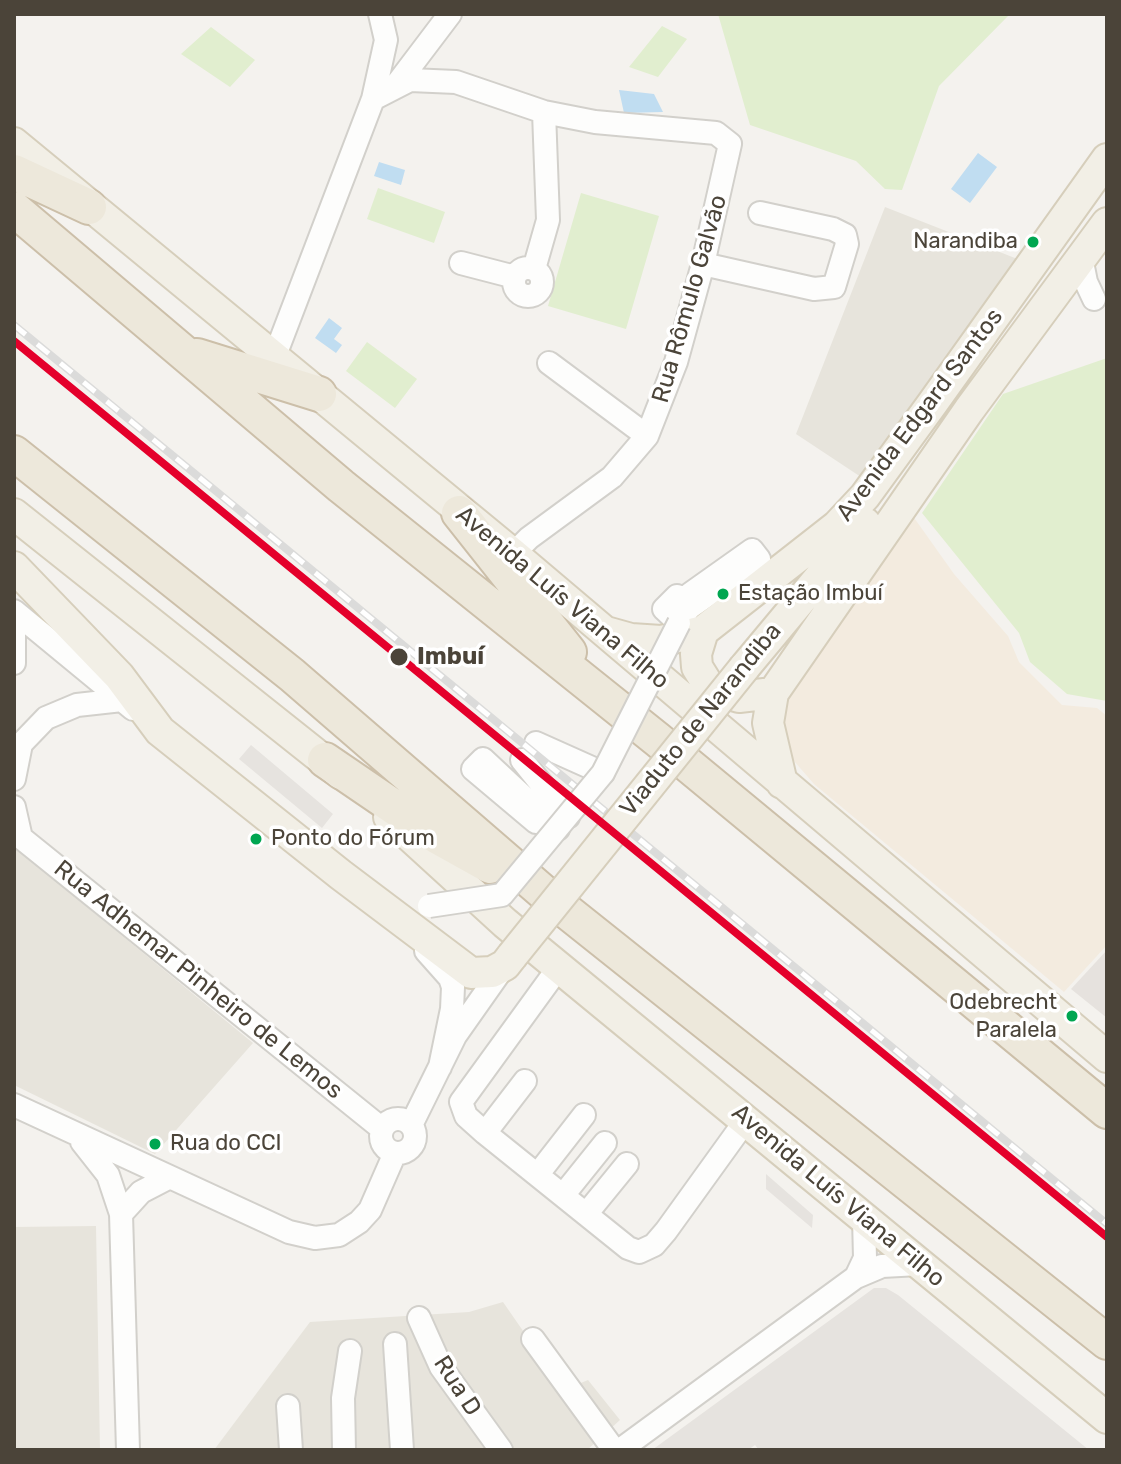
<!DOCTYPE html>
<meta charset="utf-8">
<style>
body{margin:0}
#map{position:relative;width:1121px;height:1464px;overflow:hidden;background:#f4f2ee;font-family:Rubik,sans-serif}
canvas{display:block}
.frame{position:absolute;inset:0;border:16px solid #4b4439;pointer-events:none}
</style>
<div id="map">
<canvas width="1121" height="1464"></canvas>
<div class="frame"></div>
</div>
<script>
const ctx = document.querySelector('canvas').getContext('2d');
ctx.lineJoin = 'round';
function fill(path, color) {
  ctx.fillStyle = color;
  ctx.fill(path, 'evenodd');
}
function poly(rows) {
  const path = new Path2D();
  for (const r of rows) {
    if (r.length === 3) {
      path.moveTo(r[0] + r[2], r[1]);
      path.arc(r[0], r[1], r[2], 0, 2 * Math.PI);
      continue;
    }
    path.moveTo(r[0], r[1]);
    for (let i = 2; i < r.length; i += 2) path.lineTo(r[i], r[i + 1]);
  }
  return path;
}
function stroke(path, color, width, dash) {
  ctx.strokeStyle = color;
  ctx.lineWidth = width;
  ctx.lineCap = dash ? 'butt' : 'round';
  ctx.setLineDash(dash || []);
  ctx.stroke(path);
}
function write(font, color, halo, rows, align = 'center') {
  ctx.font = font + ' Rubik,sans-serif';
  ctx.lineWidth = 7;
  ctx.setLineDash([]);
  ctx.textBaseline = 'middle';
  ctx.strokeStyle = halo;
  ctx.fillStyle = color;
  for (const [text, x, y, turn = 0] of rows) {
    ctx.save();
    ctx.translate(x, y);
    ctx.rotate((+turn || 0) * Math.PI / 180);
    ctx.textAlign = isNaN(turn) ? turn : align;
    if (halo) ctx.strokeText(text, 0, 0);
    ctx.fillText(text, 0, 0);
    ctx.restore();
  }
}
fill(poly([
 [885,207,1020,260,867,481,796,434],
 [14,847,253,1043,155,1154,14,1085],
 [96,1226,100,1450,14,1450,14,1227],
 [503,1302,564,1390,588,1380,620,1420,587,1450,214,1450,310,1322,469,1312]
]), '#e7e4dc');
fill(poly([
 [910,512,954,574,1008,636,1019,662,1062,705,1097,708,1107,716,1107,945,1064,992,814,784,794,761,784,741,786,707,790,691]
]), '#f3ebdf');
fill(poly([
 [1107,950,1107,1018,1071,989]
]), '#e6e2de');
fill(poly([
 [718,14,1010,14,939,86,902,190,885,189,856,161,750,125],
 [662,26,687,39,658,77,629,67],
 [211,27,255,60,230,87,181,54],
 [378,188,445,212,434,243,367,219],
 [581,193,659,216,626,329,548,306],
 [367,342,417,379,395,408,346,371],
 [1107,358,1107,701,1067,694,1030,662,1019,633,922,513,1003,394]
]), '#e1eecf');
fill(poly([
 [251,745,333,814,322,828,239,759],
 [766,1174,813,1215,812,1228,766,1189],
 [874,1288,886,1288,898,1295,1089,1450,759,1450,755,1445,748,1450,652,1450]
]), '#e6e3df');
fill(poly([
 [619,90,654,94,663,112,624,113],
 [978,153,997,167,970,203,951,189],
 [379,162,405,170,401,185,374,176],
 [329,318,342,328,334,339,342,345,336,353,315,338]
]), '#c0ddf1');
const minor = poly([
 [397,84,450,14],
 [373,99,410,80,456,82,544,112,595,122,716,133,730,144,703,264,676,362,647,436,612,477,529,538,513,554],
 [1081,257,1086,282,1094,299],
 [461,263,515,277],
 [703,264,814,289,834,287,847,244,845,235,833,229,760,213],
 [528,282,14],
 [534,269,548,220,544,112],
 [274,358,373,99,386,40,380,14],
 [549,363,647,436],
 [677,596,664,609,679,623,689,608,759,559,752,550,690,594,693,598,733,569],
 [14,611,133,709],
 [14,627,14,663],
 [536,743,603,773],
 [522,760,568,817],
 [14,779,21,744,46,718,77,705,122,700],
 [14,807,21,838],
 [536,819,481,770,484,767,539,818,536,822,473,769,483,759,558,829],
 [14,832,381,1128],
 [426,951,450,978,453,987,452,1009,440,1067],
 [559,967,461,1102,466,1116,485,1133,628,1248,639,1252,654,1245,666,1231,746,1120],
 [14,1105,289,1232,315,1238,339,1235,359,1222,370,1210,395,1153],
 [398,1136,17],
 [411,1125,455,1036,505,965],
 [485,1133,525,1081],
 [82,1142,108,1175,121,1214,128,1450],
 [538,1174,584,1115],
 [564,1194,605,1143],
 [587,1213,627,1164],
 [121,1214,141,1192,168,1178],
 [856,1277,865,1258,864,1218],
 [419,1318,441,1367,501,1450],
 [533,1339,614,1450],
 [395,1344,402,1450],
 [288,1406,291,1450],
 [344,1450,343,1398,350,1351],
 [620,1450,856,1277,882,1266,919,1264]
]);
const major = poly([
 [14,143,513,554,1107,1057],
 [14,514,341,774],
 [14,567,119,676,160,731,341,875,471,973,492,972,505,965,512,956],
 [703,631,696,654,697,667,710,688,739,697,773,693],
 [606,632,631,639,661,641,703,631,837,526,865,496,932,404,1107,159],
 [744,668,865,523],
 [782,783,768,723,773,693,969,410,1107,223],
 [389,817,505,923,1107,1418]
]);
const highway = poly([
 [14,172,89,207],
 [14,209,341,486,658,740,1107,1111],
 [197,356,319,394],
 [14,453,292,675,550,898,1107,1342],
 [459,513,569,652],
 [325,760,438,837,490,866]
]);
stroke(minor, '#d2d0cb', 26);
stroke(major, '#d6cebb', 34);
stroke(highway, '#ccbfa9', 38);
stroke(minor, '#fdfdfc', 22);
stroke(major, '#f2efe6', 30);
stroke(highway, '#ede8db', 34);
const rail = poly([
 [14,325,1107,1224]
]);
stroke(rail, '#dbdbda', 8);
stroke(rail, '#fff', 5, [15]);
const minorBridge = poly([
 [429,906,502,895,603,773,679,623]
]);
const majorBridge = poly([
 [512,956,744,668]
]);
stroke(minorBridge, '#d2d0cb', 26, []);
stroke(majorBridge, '#d6cebb', 34, []);
stroke(minorBridge, '#fdfdfc', 22);
stroke(majorBridge, '#f2efe6', 30);
stroke(poly([
 [14,341,1107,1237]
]), '#e4002b', 8);
for (const [x, y, r, color] of [
 [1033,242,7,"#00a651"],
 [723,594,7,"#00a651"],
 [399,657,10,"#4b4439"],
 [256,839,7,"#00a651"],
 [1072,1016,7,"#00a651"],
 [155,1144,7,"#00a651"]
]) {
  const dot = new Path2D();
  dot.arc(x, y, r, 0, 2 * Math.PI);
  ctx.fillStyle = color;
  ctx.fill(dot);
  stroke(dot, '#fff', 3);
}
write('22px', '#4b4439', '#fff', [
 ["Narandiba",1018,242,"right"],
 ["Estação Imbuí",738,594],
 ["Ponto do Fórum",271,839],
 ["Odebrecht",1057,1003,"right"],
 ["Paralela",1057,1031,"right"],
 ["Rua do CCI",170,1144]
], 'left');
write('24px', '#4b4439', '#fff', [
 ["Rua Rômulo Galvão",690,299,-74],
 ["Avenida Edgard Santos",920,415,-53],
 ["Avenida Luís Viana Filho",562,598,40],
 ["Viaduto de Narandiba",701,720,-51],
 ["Rua Adhemar Pinheiro de Lemos",198,980,39],
 ["Avenida Luís Viana Filho",838,1196,40],
 ["Rua D",457,1386,57]
]);
write('bold 24px', '#4b4439', '#fff', [
 ["Imbuí",417,657]
], 'left');
</script>
